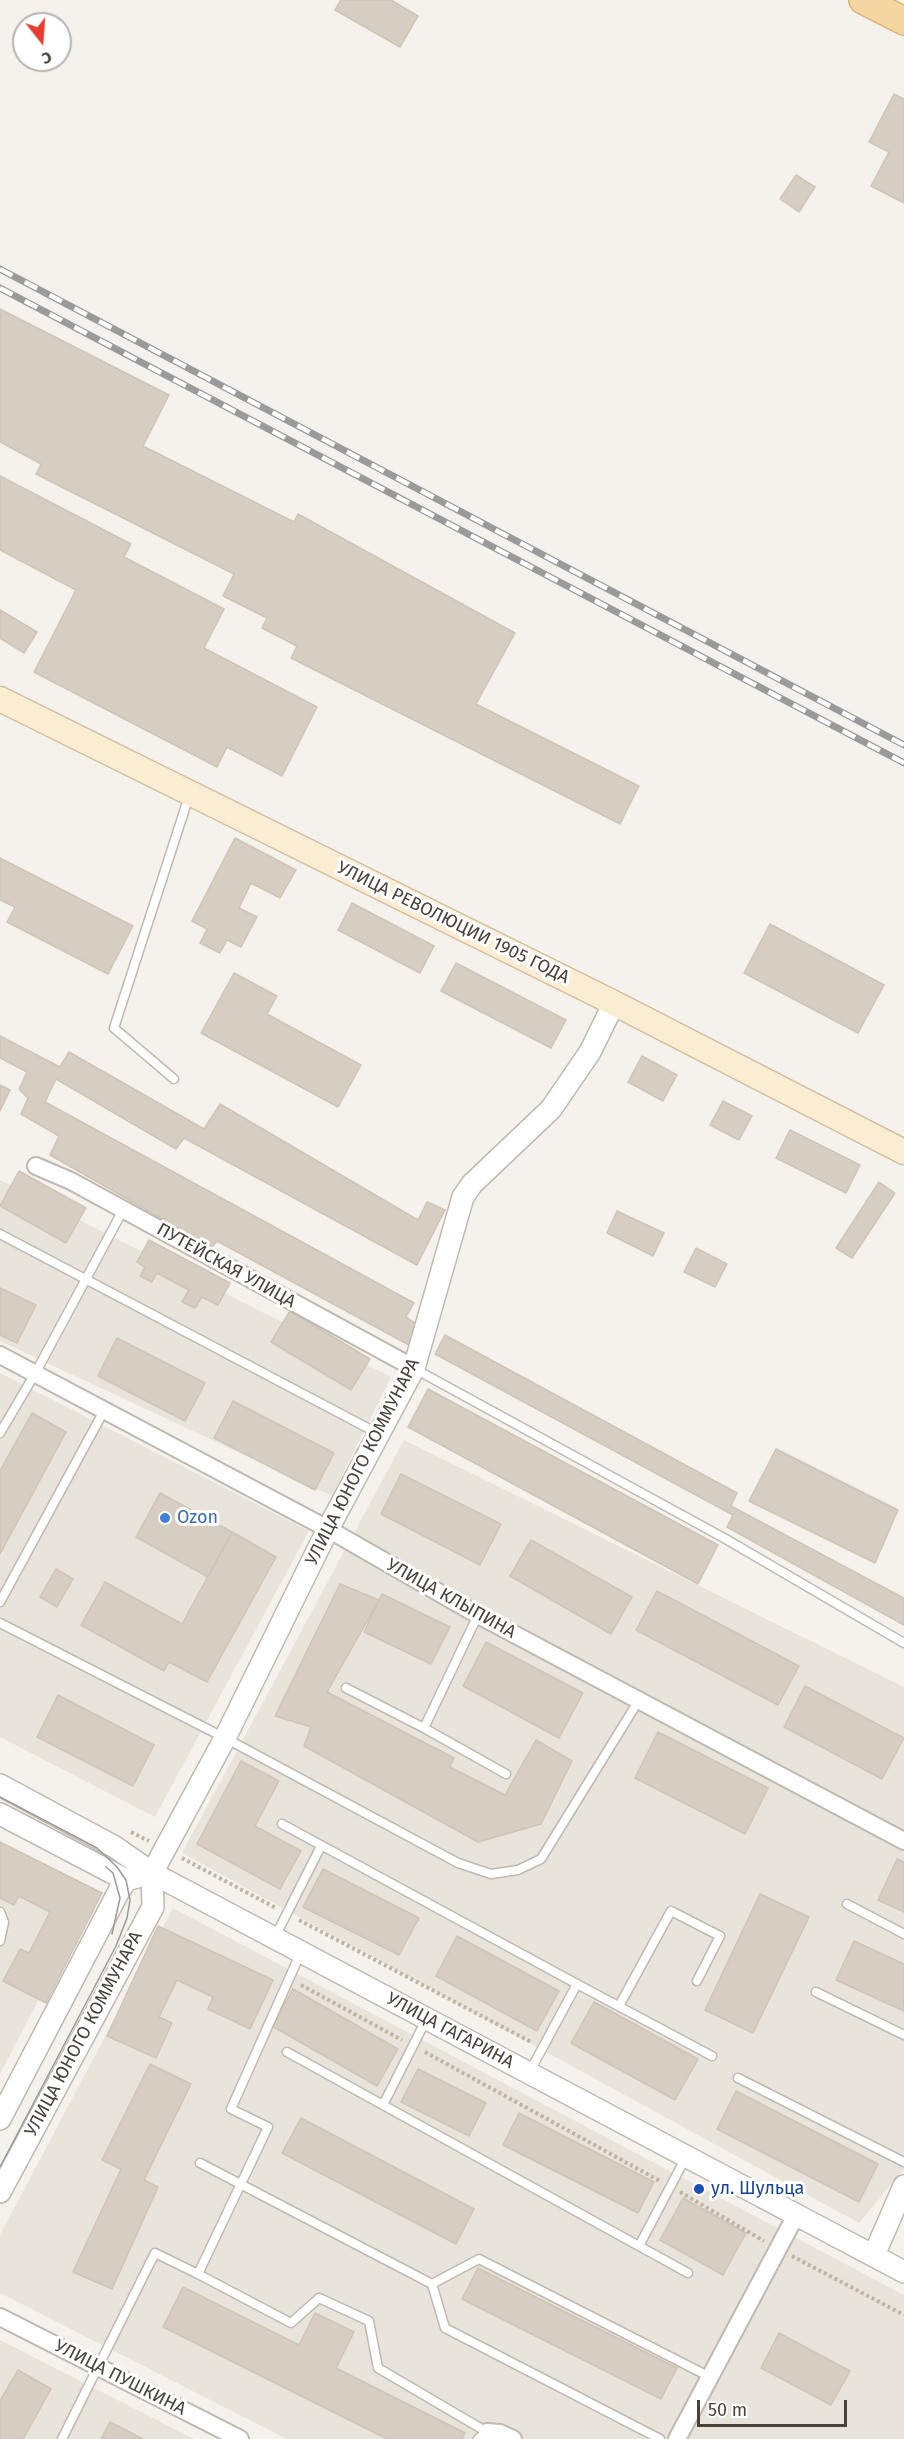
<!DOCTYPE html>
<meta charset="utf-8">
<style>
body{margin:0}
#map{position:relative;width:904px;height:2439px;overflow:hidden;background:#f5f2ed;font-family:"Fira Sans",sans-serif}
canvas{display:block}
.north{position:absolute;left:12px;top:12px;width:60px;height:60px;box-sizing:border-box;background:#fff;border:2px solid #b6b3b0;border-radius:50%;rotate:163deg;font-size:16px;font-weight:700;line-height:24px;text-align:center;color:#49423a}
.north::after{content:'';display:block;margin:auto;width:21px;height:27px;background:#e93b30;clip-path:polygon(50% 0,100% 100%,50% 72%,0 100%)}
.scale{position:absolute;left:697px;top:2400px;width:150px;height:27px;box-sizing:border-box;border:3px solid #49423a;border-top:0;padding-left:8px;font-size:18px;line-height:21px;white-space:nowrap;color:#49423a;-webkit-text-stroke:4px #fff;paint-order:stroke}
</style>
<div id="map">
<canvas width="904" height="2439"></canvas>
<div class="north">С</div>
<div class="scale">50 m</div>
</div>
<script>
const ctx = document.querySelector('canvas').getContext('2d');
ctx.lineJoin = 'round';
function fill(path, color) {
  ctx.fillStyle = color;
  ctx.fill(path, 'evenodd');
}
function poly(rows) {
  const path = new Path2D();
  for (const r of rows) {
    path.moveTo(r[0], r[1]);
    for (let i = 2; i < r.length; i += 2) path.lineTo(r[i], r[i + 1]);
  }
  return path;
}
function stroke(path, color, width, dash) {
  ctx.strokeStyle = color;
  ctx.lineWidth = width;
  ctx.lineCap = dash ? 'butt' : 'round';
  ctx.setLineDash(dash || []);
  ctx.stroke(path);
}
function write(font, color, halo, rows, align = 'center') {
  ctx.font = font + ' "Fira Sans",sans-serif';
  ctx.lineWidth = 6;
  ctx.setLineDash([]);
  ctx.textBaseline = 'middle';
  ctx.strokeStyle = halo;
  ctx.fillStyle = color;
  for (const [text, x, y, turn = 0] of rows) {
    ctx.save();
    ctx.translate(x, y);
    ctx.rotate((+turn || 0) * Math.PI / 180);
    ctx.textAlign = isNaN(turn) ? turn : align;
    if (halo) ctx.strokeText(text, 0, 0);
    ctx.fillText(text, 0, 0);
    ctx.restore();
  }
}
fill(poly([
 [0,1180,391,1377,332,1496,0,1341],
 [0,1373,309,1531,155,1817,0,1737],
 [404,1440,904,1687,904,2169,859,2223,182,1853],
 [0,1841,95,1891,0,2074],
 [173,1908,904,2295,904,2439,287,2439,0,2293,0,2235],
 [0,2340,194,2439,0,2439]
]), '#e8e3db');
const building = poly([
 [341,0,391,0,418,16,400,47,335,10,341,0],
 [894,94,904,99,904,203,871,186,889,152,869,142,894,94],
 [796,175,815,187,799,212,780,199,796,175],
 [0,309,169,395,143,446,294,522,298,514,515,633,476,704,639,786,620,824,291,658,297,646,262,628,267,618,223,596,234,574,36,474,41,464,0,442,0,309],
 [0,476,131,544,124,557,224,609,204,648,317,707,282,776,227,747,217,767,34,672,76,590,0,550,0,476],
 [0,610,37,632,24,653,0,638,0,610],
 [235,838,296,870,280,898,251,883,239,908,257,917,241,947,227,940,220,953,200,943,207,929,192,921,235,838],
 [0,858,133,926,108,974,7,922,15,907,0,900,0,858],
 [352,903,434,946,420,973,338,930,352,903],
 [770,924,884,985,858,1033,744,973,770,924],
 [456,963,566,1020,551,1048,441,991,456,963],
 [234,973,277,996,267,1014,361,1065,338,1107,201,1033,234,973],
 [0,1036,60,1067,69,1052,204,1129,220,1104,418,1220,427,1202,445,1210,417,1265,184,1138,176,1149,56,1079,45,1102,414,1303,406,1317,419,1326,409,1345,217,1241,212,1247,50,1155,59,1136,21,1114,28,1098,19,1089,27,1072,0,1058,0,1036],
 [642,1056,677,1075,663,1101,628,1082,642,1056],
 [0,1085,10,1090,0,1111,0,1085],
 [723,1101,752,1116,739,1140,710,1125,723,1101],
 [790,1130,860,1165,846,1193,776,1158,790,1130],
 [19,1171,86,1208,66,1243,0,1206,19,1171],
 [879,1182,895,1193,852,1258,836,1248,879,1182],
 [617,1211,664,1233,653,1256,607,1233,617,1211],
 [149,1240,230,1283,218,1305,202,1297,195,1308,182,1302,189,1290,157,1273,152,1282,140,1276,145,1267,137,1262,149,1240],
 [696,1248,727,1264,715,1287,684,1272,696,1248],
 [0,1288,36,1305,17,1343,0,1335,0,1288],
 [290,1311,370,1359,351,1390,271,1342,290,1311],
 [445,1335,737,1493,731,1506,904,1598,904,1625,727,1527,733,1515,435,1354,445,1335],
 [117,1338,205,1383,185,1421,98,1376,117,1338],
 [428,1389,718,1545,698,1584,408,1427,428,1389],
 [233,1401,334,1453,315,1490,214,1438,233,1401],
 [32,1413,66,1432,0,1554,0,1471,32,1413],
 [776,1449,898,1510,875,1563,749,1501,776,1449],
 [401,1474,501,1524,480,1565,381,1514,401,1474],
 [160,1493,232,1532,208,1577,136,1537,160,1493],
 [232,1532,276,1557,207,1682,169,1662,164,1671,81,1625,105,1582,182,1624,232,1532],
 [531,1540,632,1597,611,1634,510,1576,531,1540],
 [56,1569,73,1579,57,1607,40,1597,56,1569],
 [340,1584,379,1600,327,1692,454,1758,450,1767,505,1795,536,1740,572,1761,541,1824,478,1842,304,1746,311,1727,275,1716,340,1584],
 [657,1591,799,1666,778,1705,636,1630,657,1591],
 [382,1594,450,1627,431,1664,364,1632,382,1594],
 [486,1642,583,1693,559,1738,463,1686,486,1642],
 [805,1686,904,1738,882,1779,784,1727,805,1686],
 [58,1695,154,1745,133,1786,37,1737,58,1695],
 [658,1732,768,1788,745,1834,635,1778,658,1732],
 [241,1761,279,1781,255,1826,301,1851,280,1889,197,1844,241,1761],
 [0,1842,102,1893,46,2003,3,1981,20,1949,29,1953,50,1912,19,1896,14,1905,0,1898,0,1842],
 [897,1859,904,1862,904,1912,878,1900,897,1859],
 [323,1869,419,1918,399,1955,303,1907,323,1869],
 [760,1894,809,1917,753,2033,705,2010,760,1894],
 [158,1926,273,1980,250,2029,208,2009,213,1997,177,1980,159,2017,172,2023,156,2058,107,2036,158,1926],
 [457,1936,559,1991,537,2031,436,1976,457,1936],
 [854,1941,904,1964,904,2011,836,1980,854,1941],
 [293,1989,398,2049,377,2086,272,2026,293,1989],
 [594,2002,698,2059,675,2100,571,2043,594,2002],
 [150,2064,191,2084,144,2180,158,2187,112,2289,73,2272,121,2169,102,2160,150,2064],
 [418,2069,486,2103,469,2136,401,2102,418,2069],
 [736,2091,878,2164,859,2202,717,2129,736,2091],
 [519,2113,654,2182,638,2213,503,2145,519,2113],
 [301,2118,474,2209,456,2244,282,2153,301,2118],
 [683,2198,746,2233,723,2275,660,2240,683,2198],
 [478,2268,677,2368,661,2399,462,2299,478,2268],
 [183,2287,299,2345,315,2313,354,2332,336,2368,465,2433,462,2439,387,2439,163,2327,183,2287],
 [779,2333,850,2371,831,2405,761,2368,779,2333],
 [18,2370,51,2389,23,2439,0,2439,0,2401,18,2370],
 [110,2422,143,2439,101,2439,110,2422]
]);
fill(building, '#d6cdc3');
stroke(building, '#d0c4b6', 1.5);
const service = poly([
 [174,1079,114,1028,189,796],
 [0,1234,379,1434],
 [415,1369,724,1538,904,1643],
 [0,1433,36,1372,123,1210],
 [0,1602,105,1409],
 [0,1623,225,1738,458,1863,491,1874,518,1870,541,1859,639,1700],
 [346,1688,424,1728,478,1615],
 [424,1728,506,1774],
 [282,1824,577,1984,529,2073],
 [847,1904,904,1934],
 [0,1912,4,1922,0,1941],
 [275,1937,321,1846],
 [577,1984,712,2056],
 [816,1992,904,2035],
 [619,2006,671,1911,720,1936,697,1981],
 [426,2020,383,2105,688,2273],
 [287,2052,383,2105],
 [738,2078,904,2162],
 [200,2163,432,2284,479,2259,710,2377],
 [639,2246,686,2157],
 [198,2274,291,2323,319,2298,369,2321,378,2368,487,2432,478,2439],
 [432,2284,445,2328,660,2439],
 [62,2439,155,2253,198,2274,268,2127,231,2109,301,1952]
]);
const minor = poly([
 [36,1166,71,1181,414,1368],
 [0,1355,328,1529,478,1615,904,1841],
 [0,2317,240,2439],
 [487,2432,500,2433,513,2439],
 [677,2439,796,2215]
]);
const tertiary = poly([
 [0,1785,115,1847,152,1873,904,2272],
 [0,1814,126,1880],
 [0,2119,119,1891,126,1880,152,1873],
 [0,2192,153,1907,152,1873,225,1738,328,1529,414,1368,463,1197,472,1184,551,1109,590,1052,614,1003],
 [874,2255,904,2186]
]);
const secondary = poly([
 [0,699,614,1003,904,1152]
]);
const primary = poly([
 [863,0,904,21]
]);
stroke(service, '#c0b9b0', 11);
stroke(minor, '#c0b9b0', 20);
stroke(tertiary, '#c0b9b0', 24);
stroke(secondary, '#d1bfa0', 27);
stroke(primary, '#dbb374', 30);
stroke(poly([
 [131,1832,149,1841],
 [182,1858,276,1908],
 [299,1920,531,2042],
 [301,1985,402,2040],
 [425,2052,660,2181],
 [680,2192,764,2241],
 [792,2256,904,2315]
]), '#c1b3a2', 4, [3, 3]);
stroke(service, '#fff', 8);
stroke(minor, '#fff', 16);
stroke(tertiary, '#fff', 21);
stroke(secondary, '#fbedd1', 24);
stroke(primary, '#f6d7a4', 27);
stroke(poly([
 [0,1797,97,1848,117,1867,126,1880,130,1900,127,1918,116,1946,0,2167],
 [106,1867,113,1873,120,1898,112,1934]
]), '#9a9a9a', 1.5);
const rail = poly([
 [0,269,904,745],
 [0,288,904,763]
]);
stroke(rail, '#9a9a9a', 7);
stroke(rail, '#fff', 4.5, [14]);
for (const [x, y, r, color] of [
 [165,1518,6,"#3f7fe0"],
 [699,2189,6,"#1a4fb4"]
]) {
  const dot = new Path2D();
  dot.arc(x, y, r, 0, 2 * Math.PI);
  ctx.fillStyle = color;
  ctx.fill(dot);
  stroke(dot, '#fff', 2);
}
write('18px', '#49423a', '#fff', [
 ["УЛИЦА РЕВОЛЮЦИИ 1905 ГОДА",453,923,26],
 ["ПУТЕЙСКАЯ УЛИЦА",226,1266,29],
 ["УЛИЦА ЮНОГО КОММУНАРА",363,1462,-63],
 ["УЛИЦА КЛЫПИНА",451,1599,29],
 ["УЛИЦА ГАГАРИНА",450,2031,28],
 ["УЛИЦА ЮНОГО КОММУНАРА",84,2034,-62],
 ["УЛИЦА ПУШКИНА",120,2378,27]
]);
write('18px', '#366cbe', '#fff', [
 ["Ozon",177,1518]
], 'left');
write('18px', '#164399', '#fff', [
 ["ул. Шульца",711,2189]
], 'left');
</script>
